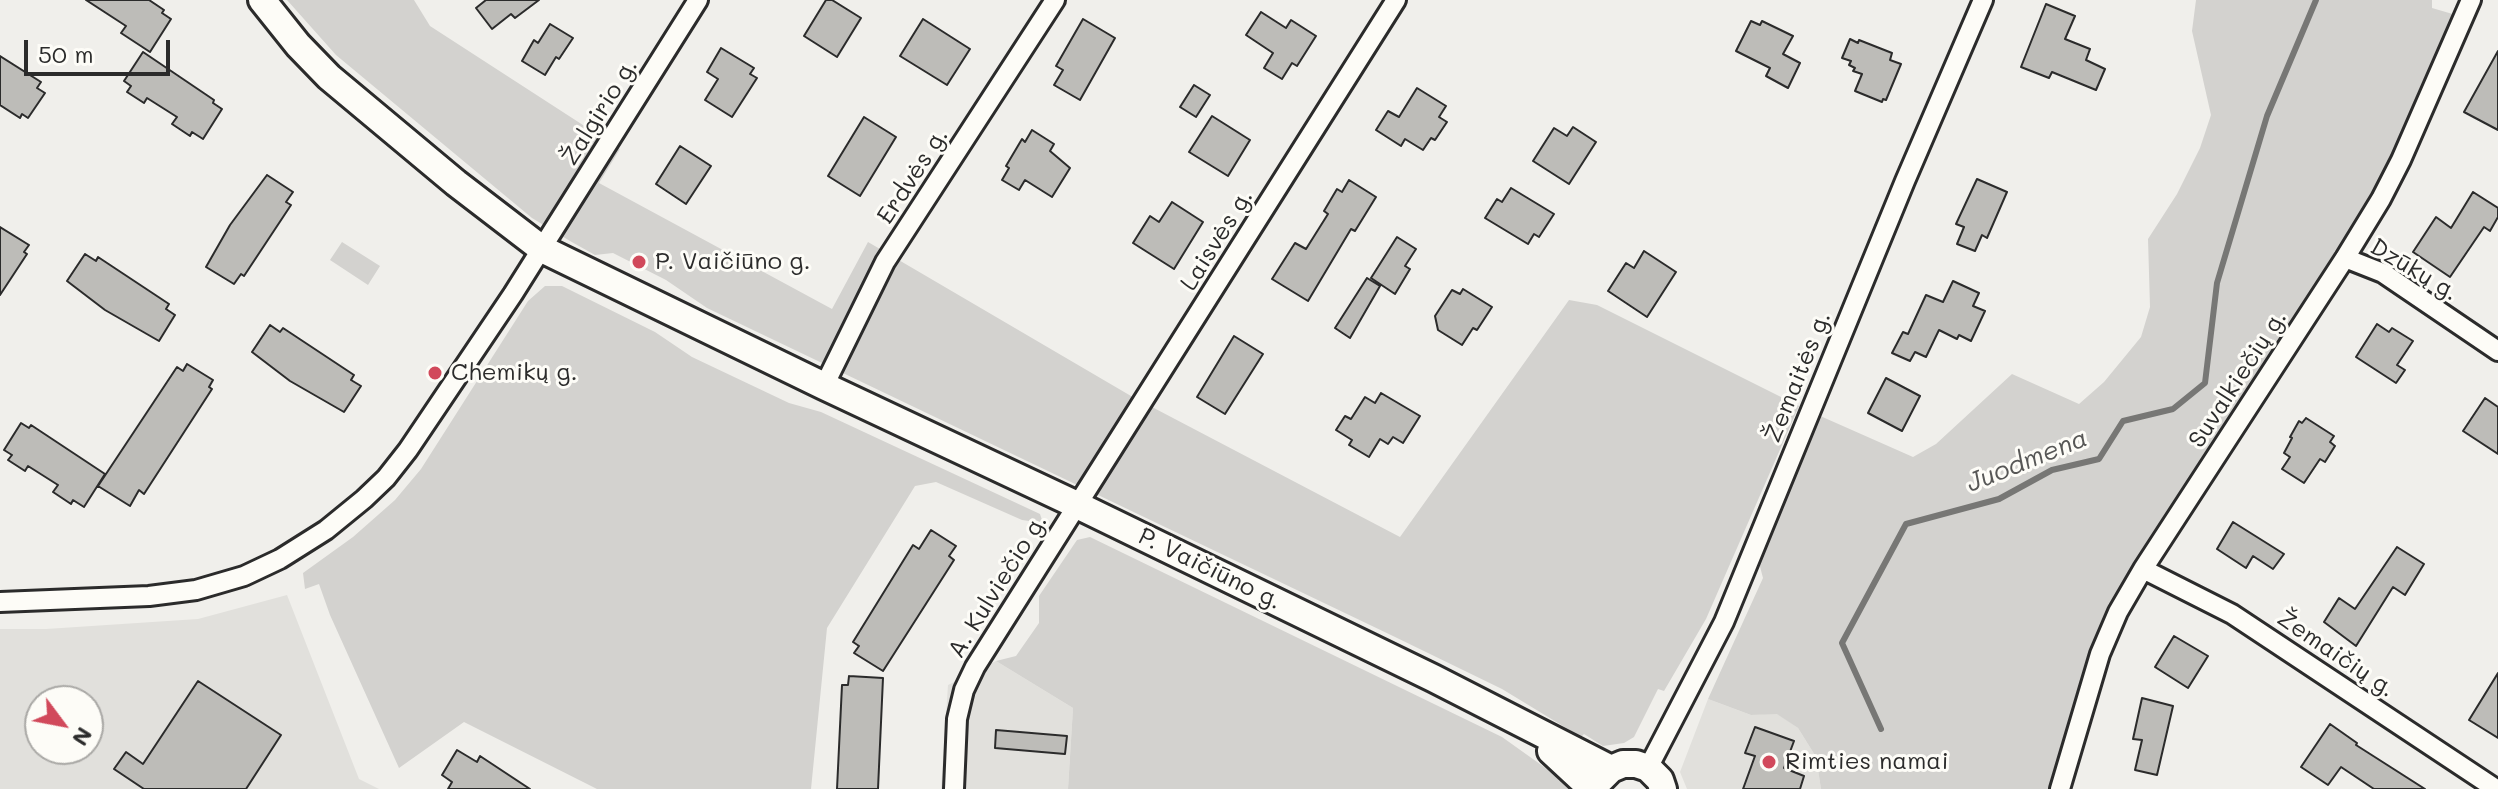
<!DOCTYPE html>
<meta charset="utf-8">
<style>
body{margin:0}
#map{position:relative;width:2498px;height:789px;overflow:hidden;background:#f0efeb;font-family:Mali,sans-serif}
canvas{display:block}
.north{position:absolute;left:24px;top:685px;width:80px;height:80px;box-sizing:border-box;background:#fdfcf7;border:2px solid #a9a8a5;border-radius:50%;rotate:122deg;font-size:22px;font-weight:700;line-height:32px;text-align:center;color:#2b2b2b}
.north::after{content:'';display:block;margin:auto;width:28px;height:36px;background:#d1495b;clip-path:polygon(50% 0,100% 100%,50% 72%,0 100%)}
.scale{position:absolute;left:24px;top:40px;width:146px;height:36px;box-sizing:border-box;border:4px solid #2b2b2b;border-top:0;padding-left:10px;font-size:24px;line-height:28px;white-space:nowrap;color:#2b2b2b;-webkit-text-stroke:6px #fdfcf7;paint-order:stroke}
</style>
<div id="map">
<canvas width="2498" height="789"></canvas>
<div class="north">N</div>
<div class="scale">50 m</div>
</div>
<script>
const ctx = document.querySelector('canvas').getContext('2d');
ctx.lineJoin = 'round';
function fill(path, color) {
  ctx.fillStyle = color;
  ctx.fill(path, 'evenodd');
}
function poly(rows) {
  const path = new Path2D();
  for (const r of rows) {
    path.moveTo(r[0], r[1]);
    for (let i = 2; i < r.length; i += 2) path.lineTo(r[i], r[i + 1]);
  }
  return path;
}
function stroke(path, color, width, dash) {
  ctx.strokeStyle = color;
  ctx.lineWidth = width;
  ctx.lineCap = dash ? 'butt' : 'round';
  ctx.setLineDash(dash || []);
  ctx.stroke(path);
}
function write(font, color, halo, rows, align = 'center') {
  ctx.font = font + ' Mali,sans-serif';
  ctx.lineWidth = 6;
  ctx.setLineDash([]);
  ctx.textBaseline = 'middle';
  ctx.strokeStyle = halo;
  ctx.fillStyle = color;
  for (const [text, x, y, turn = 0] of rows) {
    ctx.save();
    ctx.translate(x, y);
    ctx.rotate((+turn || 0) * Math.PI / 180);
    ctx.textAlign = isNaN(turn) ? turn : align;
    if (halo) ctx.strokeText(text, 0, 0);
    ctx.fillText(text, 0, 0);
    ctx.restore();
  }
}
fill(poly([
 [287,595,359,779,379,789,0,789,0,629,46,629,198,619],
 [40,701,88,701,88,749,40,749],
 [996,661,1073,708,1068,789,941,789,948,685],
 [1708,699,1751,715,1777,713,1798,728,1816,757,1821,789,1687,789,1680,772]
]), '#e1e0dc');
fill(poly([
 [287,0,414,0,430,26,620,149,599,183,832,309,868,242,1131,396,1400,537,1569,300,1597,305,1799,406,1706,619,1664,691,1658,689,1634,737,1624,743,1603,746,1584,734,1581,737,1502,689,1393,636,707,308,666,280,613,253,595,255,570,241,532,218,336,55],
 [2196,0,2432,0,2432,8,2456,15,2420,87,2385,173,2339,255,2108,608,2092,646,2051,789,1821,789,1816,757,1798,728,1777,714,1751,715,1708,699,1763,578,1757,555,1818,415,1913,457,1936,444,2012,374,2079,404,2104,382,2141,337,2150,307,2148,239,2177,194,2200,148,2211,115,2192,31],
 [342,242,380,266,368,285,330,260],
 [545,286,562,286,655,332,692,357,789,403,821,412,1040,514,1043,523,1022,520,936,482,915,486,827,628,811,789,597,789,464,722,399,768,330,615,319,584,305,589,303,573,353,537,395,500,421,469,528,301],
 [1090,537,1502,737,1575,789,1068,789,1073,708,996,661,1016,656,1039,623,1039,596,1077,540]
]), '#d3d2cf');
stroke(poly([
 [1881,729,1842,643,1906,524,1999,499,2052,470,2099,459,2123,421,2173,409,2205,383,2217,283,2267,116,2316,0]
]), '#777775', 6);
const building = poly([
 [86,0,149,0,164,10,162,13,171,19,150,52,121,33,126,26,86,0],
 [486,0,539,0,515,18,511,14,492,29,476,8,486,0],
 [826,0,832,0,861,18,837,57,804,36,826,0],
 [2046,4,2075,16,2065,39,2090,49,2086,60,2105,69,2096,90,2052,72,2049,78,2021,67,2046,4],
 [1261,12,1286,28,1291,20,1316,36,1297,66,1292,63,1282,79,1264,68,1273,53,1246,35,1261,12],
 [923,19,970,49,947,85,900,56,923,19],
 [1083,19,1115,38,1080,100,1054,85,1063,70,1056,66,1083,19],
 [1751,21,1760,25,1762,21,1793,36,1783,54,1800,63,1788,88,1766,76,1770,68,1736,51,1751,21],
 [550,24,573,38,559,59,556,57,545,75,522,61,534,40,538,43,550,24],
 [1850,39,1858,43,1859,40,1892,53,1890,60,1901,64,1886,100,1883,99,1882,102,1855,91,1862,74,1853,71,1855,68,1849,65,1851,61,1842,58,1850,39],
 [721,48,754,68,750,74,757,78,732,117,705,100,718,79,707,72,721,48],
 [2498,51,2498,130,2464,112,2498,51],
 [143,52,214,100,213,103,222,109,203,139,192,132,190,136,172,124,177,117,147,98,144,103,127,92,131,86,124,81,143,52],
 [0,56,41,82,37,88,45,93,28,118,22,114,20,118,0,105,0,56],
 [1194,85,1210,95,1196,117,1180,107,1194,85],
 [1417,88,1446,106,1439,117,1447,122,1435,140,1431,138,1423,150,1405,139,1401,146,1376,130,1388,111,1399,117,1417,88],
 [1212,116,1250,140,1228,176,1189,152,1212,116],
 [864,117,896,137,860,196,828,176,864,117],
 [1573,127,1596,142,1569,184,1533,161,1554,128,1567,136,1573,127],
 [1032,130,1054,144,1050,151,1070,168,1052,197,1025,180,1019,190,1002,180,1009,168,1006,166,1022,139,1025,142,1032,130],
 [680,146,711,166,686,204,656,184,680,146],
 [267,175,293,192,286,202,291,205,244,276,241,274,234,284,206,267,230,225,267,175],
 [1977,179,2007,192,1987,238,1982,235,1975,251,1957,244,1964,227,1956,224,1977,179],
 [1349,180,1376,197,1355,231,1351,229,1308,301,1272,279,1295,243,1306,249,1328,214,1324,211,1337,189,1342,192,1349,180],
 [1511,188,1554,214,1539,237,1534,234,1528,244,1485,218,1497,199,1502,202,1511,188],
 [2473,192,2498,208,2498,217,2490,231,2484,227,2450,277,2413,252,2436,217,2451,228,2473,192],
 [1172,202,1203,222,1174,269,1133,243,1150,216,1159,222,1172,202],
 [0,227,29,245,24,252,27,254,0,295,0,227],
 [1397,237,1416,249,1405,266,1410,269,1395,294,1371,278,1397,237],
 [1644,251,1676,272,1647,317,1608,291,1626,263,1634,268,1644,251],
 [85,254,96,261,98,257,169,304,166,309,175,315,159,341,105,310,67,281,85,254],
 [1367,278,1380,286,1350,338,1335,328,1367,278],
 [1953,281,1979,293,1973,306,1985,311,1971,341,1959,335,1957,339,1939,330,1926,357,1915,352,1910,361,1892,353,1903,332,1908,334,1926,295,1943,302,1953,281],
 [1463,289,1492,307,1477,330,1473,328,1462,345,1438,330,1435,316,1452,290,1460,294,1463,289],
 [2377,324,2389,332,2392,328,2413,341,2397,365,2405,370,2396,383,2356,357,2377,324],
 [270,325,280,332,283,328,354,375,351,380,361,386,344,412,290,381,252,352,270,325],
 [1234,336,1263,354,1225,414,1197,397,1234,336],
 [187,364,213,380,209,387,212,389,144,494,139,490,130,506,98,486,177,367,183,371,187,364],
 [1886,378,1920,396,1902,431,1868,413,1886,378],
 [1381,393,1420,416,1403,443,1393,437,1388,444,1380,439,1369,457,1349,445,1352,440,1336,430,1345,416,1351,419,1365,397,1375,403,1381,393],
 [2485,398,2498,407,2498,454,2463,431,2485,398],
 [2306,418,2334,436,2330,442,2335,446,2325,462,2320,459,2304,483,2282,469,2290,457,2284,453,2292,438,2290,437,2299,421,2302,423,2306,418],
 [21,423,29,428,31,425,105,474,84,507,73,500,71,504,53,492,58,485,28,466,25,471,8,460,12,455,4,450,21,423],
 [2233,522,2284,554,2273,569,2253,556,2246,568,2217,549,2233,522],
 [931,530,956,546,949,556,954,560,883,671,854,653,859,646,853,642,913,545,919,549,931,530],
 [2397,547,2424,564,2405,595,2393,587,2356,646,2324,622,2339,598,2355,609,2397,547],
 [2174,636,2208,656,2188,688,2155,667,2174,636],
 [2498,673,2498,738,2469,720,2498,673],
 [849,676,883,678,878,789,837,789,842,685,848,685,849,676],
 [198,681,281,735,246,789,144,789,114,769,126,752,143,764,198,681],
 [2142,698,2173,706,2157,775,2135,770,2142,740,2133,739,2142,698],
 [2330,724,2357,743,2356,745,2425,789,2374,789,2341,767,2328,785,2301,767,2330,724],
 [1755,727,1794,741,1784,768,1804,776,1800,789,1743,789,1755,756,1745,753,1755,727],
 [996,730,1067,736,1065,754,995,748,996,730],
 [457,750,477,762,480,756,530,789,448,789,452,782,442,775,457,750]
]);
fill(building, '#bdbcb8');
stroke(building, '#2b2b2b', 2);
const minor = poly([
 [2345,258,2383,273,2498,351],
 [824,386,885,262,1055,0],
 [2143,569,2232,614,2496,789],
 [0,602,149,596,196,590,244,576,280,559,326,530,364,499,386,478,408,450,513,294,698,0],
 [1648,768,1724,622,1905,181,1983,0],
 [954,789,957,719,964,690,975,667,1396,0],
 [2060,789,2100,654,2118,612,2143,569,2345,258,2381,199,2401,160,2471,0]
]);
const secondary = poly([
 [262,0,298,45,329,77,456,183,542,249,824,386,1077,505,1433,678,1611,769],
 [1551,751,1592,789],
 [1600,780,1611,769,1623,764,1636,764,1648,768,1660,780,1663,789]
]);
stroke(minor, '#2b2b2b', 24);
stroke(secondary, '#2b2b2b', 32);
stroke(minor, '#fdfcf7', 18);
stroke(secondary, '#fdfcf7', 26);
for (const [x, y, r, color] of [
 [639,262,8,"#d1495b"],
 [435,373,8,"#d1495b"],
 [1769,762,8,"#d1495b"]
]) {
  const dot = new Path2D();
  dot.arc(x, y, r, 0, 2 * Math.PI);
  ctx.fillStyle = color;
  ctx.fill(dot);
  stroke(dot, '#fdfcf7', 3);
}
write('24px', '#2b2b2b', '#fdfcf7', [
 ["Žalgirio g.",600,112,-58],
 ["Erdvės g.",913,176,-57],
 ["Laisvės g.",1217,240,-58],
 ["Dzūkų g.",2414,270,31],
 ["Žemaitės g.",1798,377,-68],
 ["Suvalkiečių g.",2238,379,-57],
 ["P. Vaičiūno g.",1210,569,26],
 ["A. Kulviečio g.",998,586,-58],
 ["Žemaičių g.",2336,654,34]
]);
write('24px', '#2b2b2b', '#fdfcf7', [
 ["P. Vaičiūno g.",655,262],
 ["Chemikų g.",451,373],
 ["Rimties namai",1785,762]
], 'left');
write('italic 26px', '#575756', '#fdfcf7', [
 ["Juodmena",2027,461,-22]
]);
</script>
